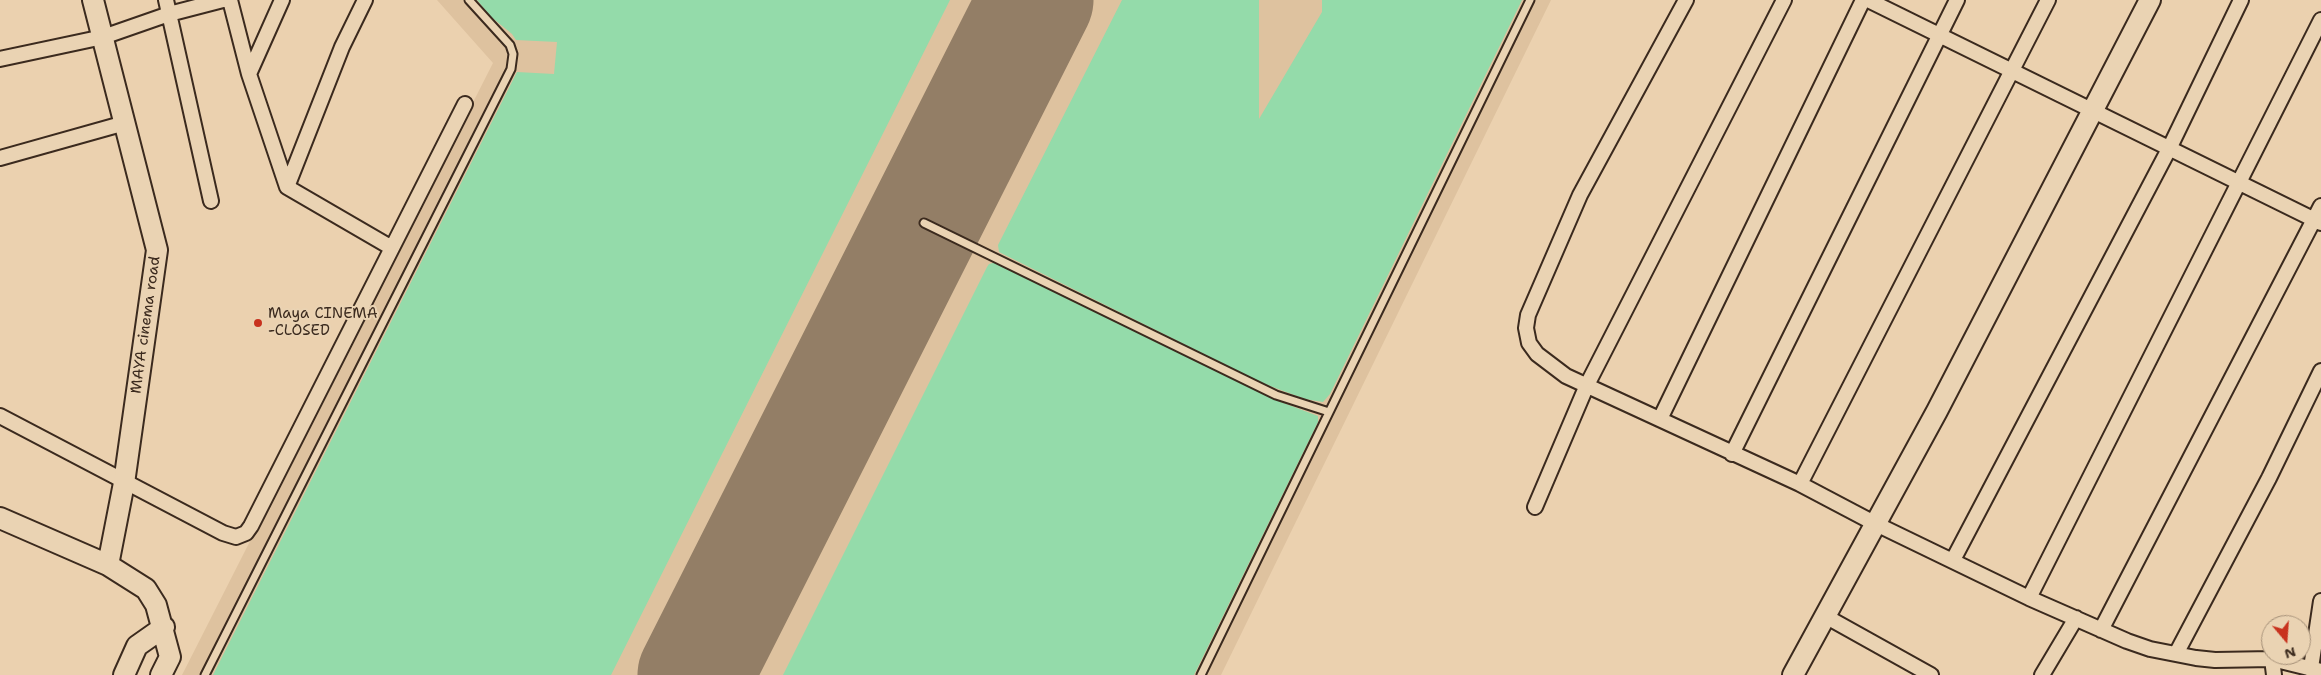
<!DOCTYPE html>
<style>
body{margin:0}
#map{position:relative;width:2321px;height:675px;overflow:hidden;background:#ebd1af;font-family:"Shantell Sans",sans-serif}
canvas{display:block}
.north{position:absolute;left:2261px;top:615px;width:50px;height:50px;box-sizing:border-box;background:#ead3b3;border:1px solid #a48f77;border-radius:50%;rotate:162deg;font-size:14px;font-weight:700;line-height:20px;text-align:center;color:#3b2a1e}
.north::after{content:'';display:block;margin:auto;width:18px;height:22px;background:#c8321e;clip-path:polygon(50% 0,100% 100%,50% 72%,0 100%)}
</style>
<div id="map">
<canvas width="2321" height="675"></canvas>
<div class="north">N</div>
</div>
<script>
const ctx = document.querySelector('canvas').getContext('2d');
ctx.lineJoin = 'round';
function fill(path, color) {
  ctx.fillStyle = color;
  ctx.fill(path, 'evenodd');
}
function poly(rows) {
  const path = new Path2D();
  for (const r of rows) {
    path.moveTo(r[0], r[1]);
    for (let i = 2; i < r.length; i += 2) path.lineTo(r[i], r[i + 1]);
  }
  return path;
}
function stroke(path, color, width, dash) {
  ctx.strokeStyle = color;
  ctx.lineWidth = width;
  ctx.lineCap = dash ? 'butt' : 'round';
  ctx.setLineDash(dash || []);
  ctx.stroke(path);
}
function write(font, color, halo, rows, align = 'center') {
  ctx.font = font + ' "Shantell Sans",sans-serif';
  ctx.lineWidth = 4;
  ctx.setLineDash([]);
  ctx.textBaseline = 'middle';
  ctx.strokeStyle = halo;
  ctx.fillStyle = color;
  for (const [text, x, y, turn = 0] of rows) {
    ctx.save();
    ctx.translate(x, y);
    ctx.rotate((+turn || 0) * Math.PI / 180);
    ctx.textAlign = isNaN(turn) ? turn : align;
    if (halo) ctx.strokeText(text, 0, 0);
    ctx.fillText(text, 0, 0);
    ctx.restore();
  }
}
fill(poly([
 [437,0,1551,0,1221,675,182,675,493,63]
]), '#dec29f');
fill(poly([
 [477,0,950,0,611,675,213,675,517,72,554,74,557,42,516,40,512,34,490,16],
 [1122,0,1259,0,1259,119,1322,12,1322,0,1522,0,1330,394,1323,402,1305,399,1262,383,999,252,998,245],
 [997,262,1281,402,1318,416,1318,422,1194,675,783,675,987,267,989,264]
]), '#94dbaa');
stroke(poly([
 [695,675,1036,0]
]), '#937e66', 115);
const lane = poly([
 [924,223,1276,395,1329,412],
 [205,675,511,69,513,54,510,45,469,0],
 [1201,675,1530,0]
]);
const street = poly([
 [166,0,211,201],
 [230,0,249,74,287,187,392,248],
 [1686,0,1580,195,1528,315,1526,328,1529,343,1537,354,1566,376,1800,484,1874,523,2029,598,2127,641,2150,649,2196,658,2215,660,2272,659,2321,671],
 [1868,0,2321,223],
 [0,59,103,37,169,14,223,0],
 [249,74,282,0],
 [0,158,125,123],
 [287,187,342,47,365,0],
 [0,416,223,533,236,537,246,533,251,526,465,104],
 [1660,419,1863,0],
 [1732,454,1957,0],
 [1800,484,2048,0],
 [1535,507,1587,385,1784,0],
 [1953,560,2169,149,2241,0],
 [2029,598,2321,20],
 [1825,616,1931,675],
 [2101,630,2321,206],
 [2176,654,2269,478,2321,371],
 [2272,659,2274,675],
 [2042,675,2076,618],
 [2314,675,2311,668,2321,601]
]);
const secondary = poly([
 [93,0,157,250,124,483,108,565],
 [0,518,108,565,146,589,156,605,170,657,161,675],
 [124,675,137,646,164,627],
 [1793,675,1937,411,2150,0]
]);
stroke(lane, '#3b2a1e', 11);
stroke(street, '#3b2a1e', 18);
stroke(secondary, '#3b2a1e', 24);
stroke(lane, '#ead3b3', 7);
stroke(street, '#ead3b3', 14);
stroke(secondary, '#ead3b3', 20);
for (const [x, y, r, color] of [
 [258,323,5,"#c8321e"]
]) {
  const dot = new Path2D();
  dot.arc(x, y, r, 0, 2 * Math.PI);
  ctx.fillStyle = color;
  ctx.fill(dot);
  stroke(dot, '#ead3b3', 2);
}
write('15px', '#3b2a1e', '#ead3b3', [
 ["Maya CINEMA",268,314],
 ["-CLOSED",268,331]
], 'left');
write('15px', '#3b2a1e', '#ead3b3', [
 ["MAYA cinema road",146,325,-82]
]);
</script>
